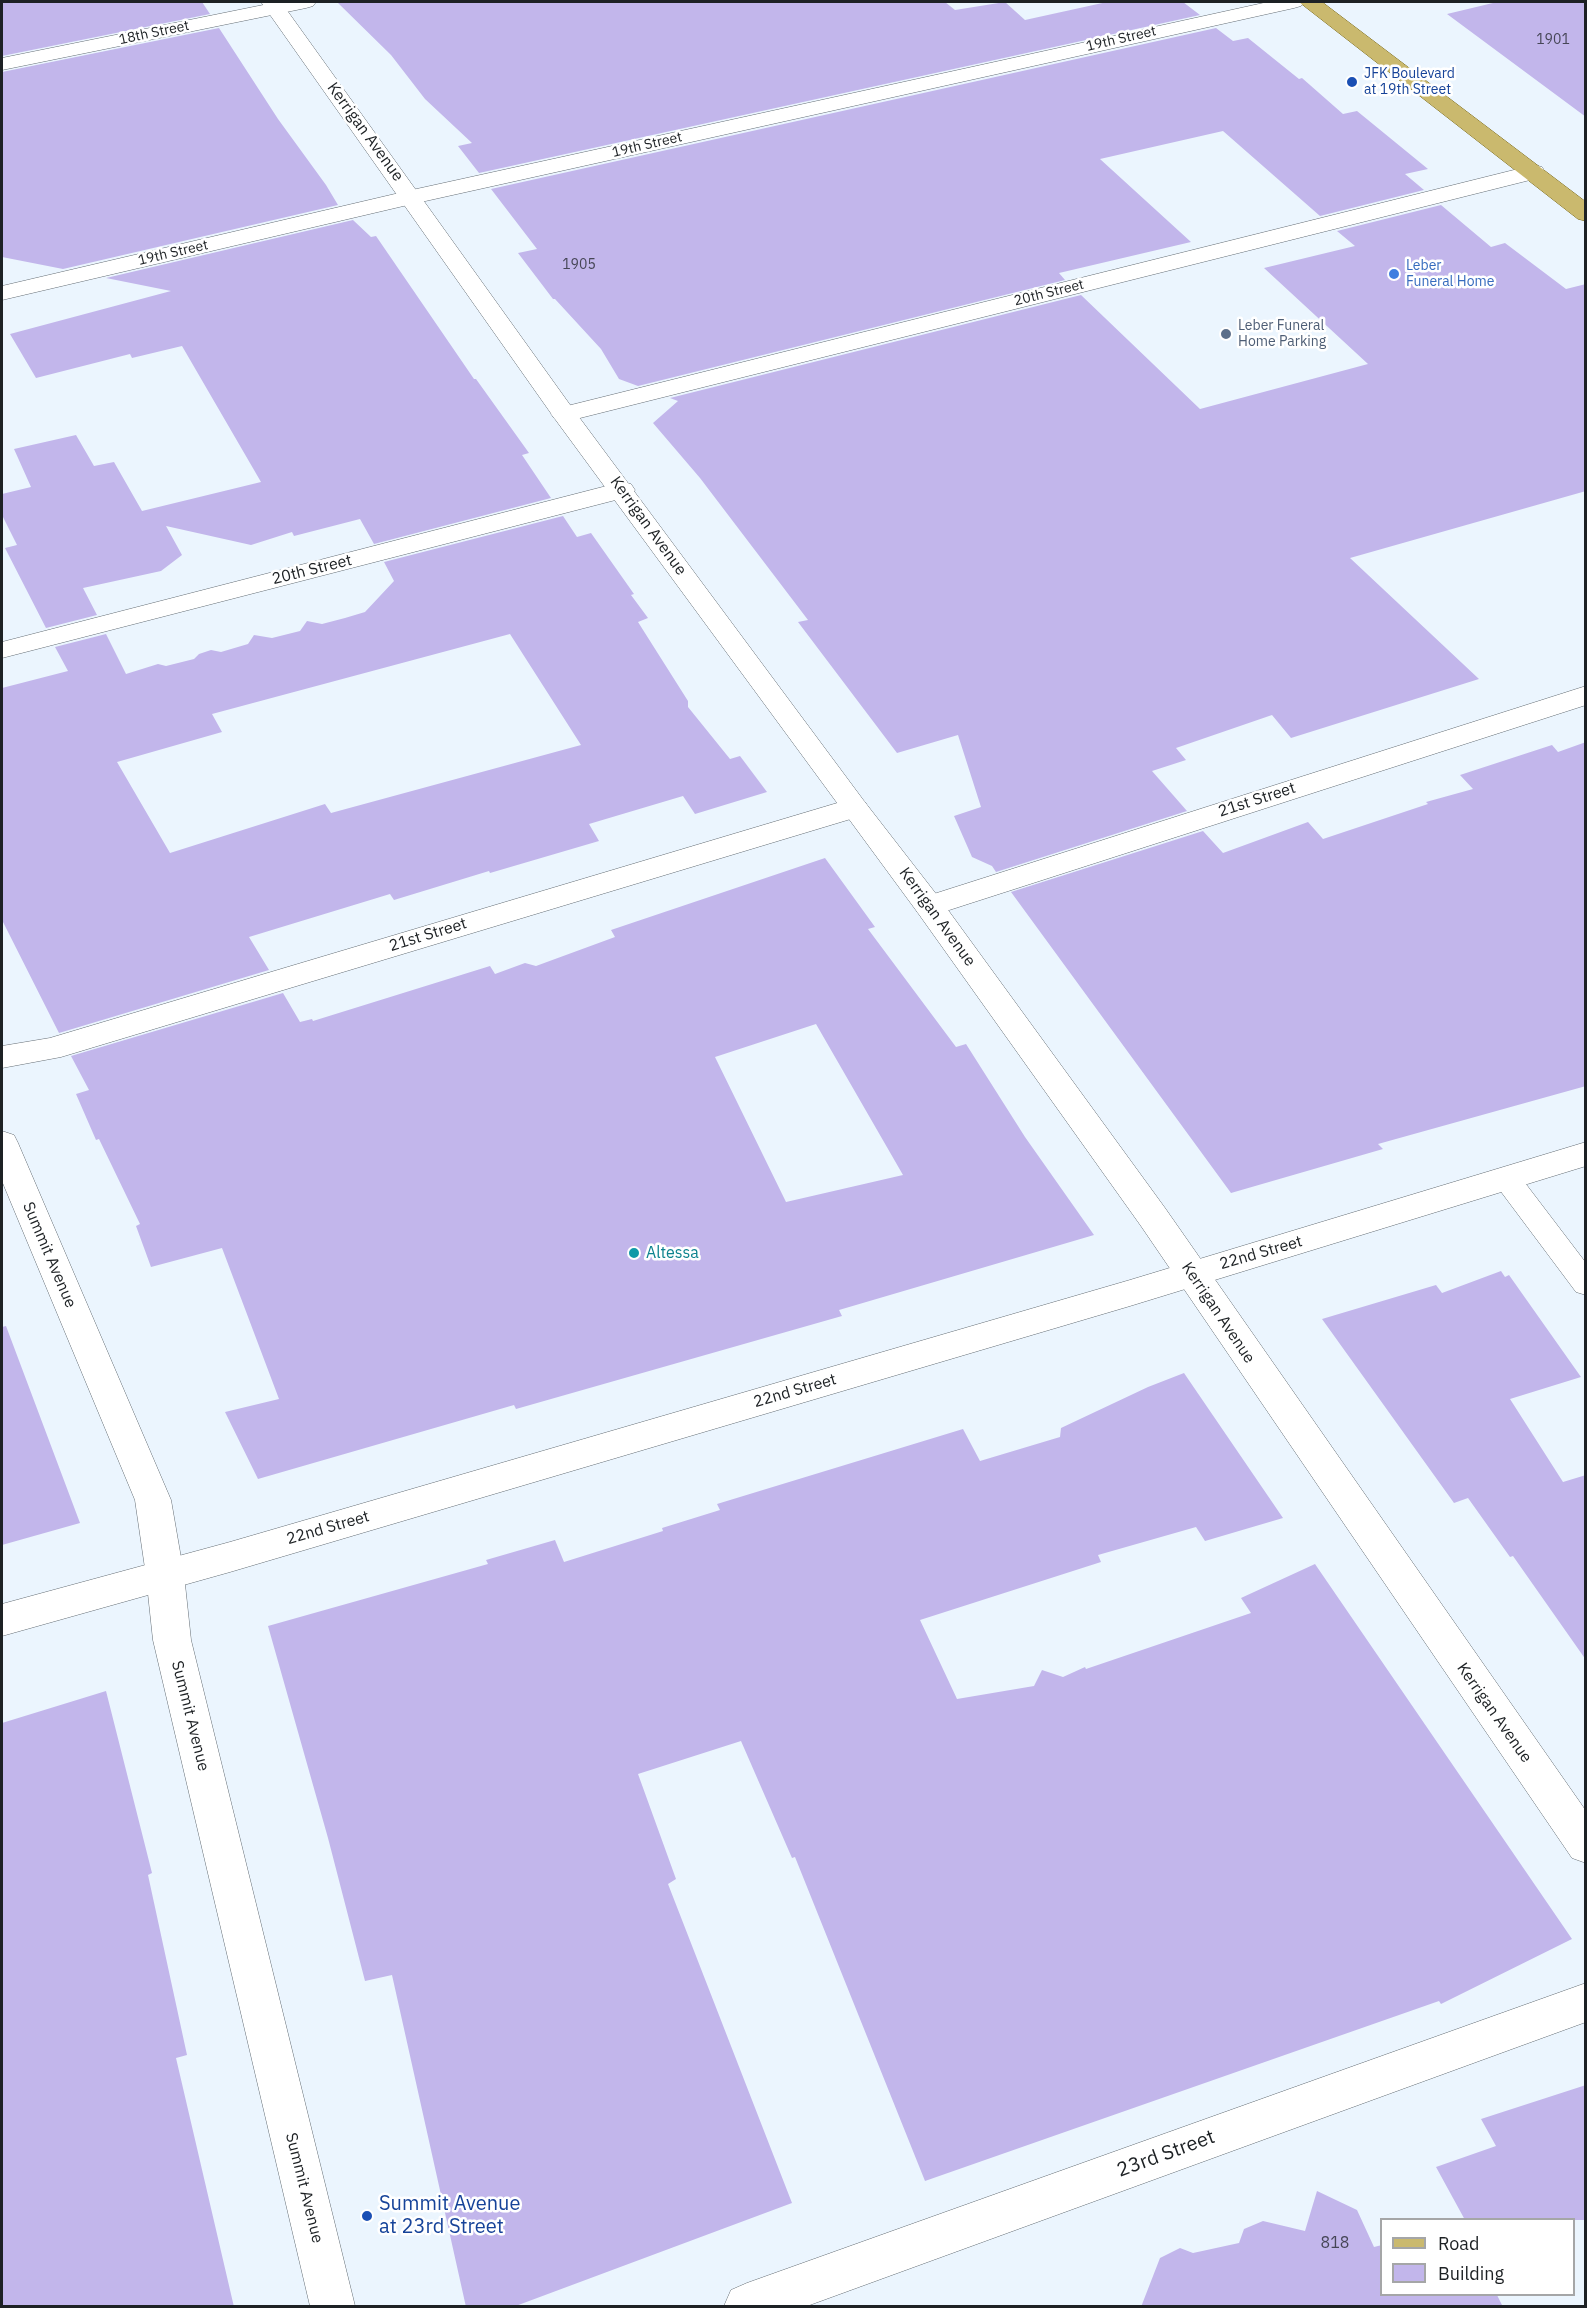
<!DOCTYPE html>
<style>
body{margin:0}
#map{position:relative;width:1587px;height:2308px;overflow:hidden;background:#ebf5fe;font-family:"IBM Plex Sans",sans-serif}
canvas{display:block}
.frame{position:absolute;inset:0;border:3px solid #1d2124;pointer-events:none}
.legend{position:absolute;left:1380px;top:2218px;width:195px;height:78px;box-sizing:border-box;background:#fff;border:2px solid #a5a6a7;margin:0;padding:8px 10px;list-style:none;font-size:18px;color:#1d2124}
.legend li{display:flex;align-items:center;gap:12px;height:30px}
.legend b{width:30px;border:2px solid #a5a6a7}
</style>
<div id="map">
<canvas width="1587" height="2308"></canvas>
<div class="frame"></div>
<ul class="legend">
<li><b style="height:8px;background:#cab96e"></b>Road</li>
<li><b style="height:16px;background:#c2b6eb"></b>Building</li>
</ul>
</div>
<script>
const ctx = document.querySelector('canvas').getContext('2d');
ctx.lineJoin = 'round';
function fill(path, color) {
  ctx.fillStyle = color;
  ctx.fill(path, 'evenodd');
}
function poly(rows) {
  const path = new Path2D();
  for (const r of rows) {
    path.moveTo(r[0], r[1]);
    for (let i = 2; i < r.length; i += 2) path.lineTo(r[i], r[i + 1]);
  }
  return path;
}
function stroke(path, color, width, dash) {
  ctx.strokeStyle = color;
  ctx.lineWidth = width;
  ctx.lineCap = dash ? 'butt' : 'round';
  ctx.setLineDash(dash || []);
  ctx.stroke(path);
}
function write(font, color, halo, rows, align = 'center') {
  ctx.font = font + ' "IBM Plex Sans",sans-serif';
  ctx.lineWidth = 5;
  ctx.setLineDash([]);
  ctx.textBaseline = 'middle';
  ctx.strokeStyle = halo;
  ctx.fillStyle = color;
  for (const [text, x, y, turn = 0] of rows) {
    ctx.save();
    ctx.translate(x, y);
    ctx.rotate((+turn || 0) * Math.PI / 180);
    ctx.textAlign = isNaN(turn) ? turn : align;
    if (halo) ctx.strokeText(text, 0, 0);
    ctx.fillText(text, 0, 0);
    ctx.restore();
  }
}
fill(poly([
 [2,2,202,2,210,14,2,56],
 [337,2,945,2,955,10,1005,2,1025,20,1107,2,1183,2,1200,15,479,173,458,146,472,143,425,99,391,55],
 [1497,2,1586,2,1586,117,1447,14],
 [219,28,278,119,326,185,338,205,63,269,2,257,2,72],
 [1216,28,1233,41,1248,38,1299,79,1302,78,1343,114,1357,111,1428,169,1405,174,1424,190,1320,216,1223,131,1100,159,1191,242,1059,273,1065,280,638,386,619,379,601,349,555,299,553,299,518,253,537,249,491,189],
 [1441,205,1491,247,1505,243,1566,289,1586,284,1586,491,1350,558,1479,679,1291,738,1272,715,1176,748,1186,760,1152,771,1187,811,996,872,992,866,972,857,954,816,981,807,958,735,897,753,798,622,808,620,700,478,653,423,678,401,670,398,1081,295,1200,409,1368,364,1264,268,1355,246,1337,231],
 [353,220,371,237,376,236,474,379,476,379,529,453,522,455,551,498,374,544,360,519,294,536,292,532,251,545,166,526,182,555,161,571,83,588,97,615,46,628,5,548,17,545,2,515,2,494,31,487,14,449,76,435,94,466,114,462,142,511,261,482,182,346,132,358,130,354,36,378,10,334,171,291,106,278],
 [563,516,577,537,591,533,634,594,631,595,648,618,638,622,688,701,688,707,730,759,740,756,767,792,695,814,683,796,589,824,599,841,490,873,489,871,394,900,390,894,249,937,269,970,59,1033,2,920,2,688,68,671,55,647,106,634,126,674,158,664,166,666,194,659,199,654,211,650,221,652,248,644,254,635,272,638,300,631,307,621,322,624,345,618,365,612,394,581,384,562],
 [510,634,581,745,331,813,325,804,170,853,117,762,222,732,212,714],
 [1586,742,1586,1086,1378,1144,1383,1149,1231,1193,1011,892,1203,831,1223,853,1308,822,1323,839,1428,804,1426,802,1473,789,1460,775,1552,745,1558,752],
 [825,858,875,927,868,929,956,1047,966,1044,1025,1137,1094,1235,839,1310,842,1316,516,1409,514,1405,258,1479,225,1412,279,1399,222,1248,151,1267,136,1226,140,1224,99,1139,96,1140,76,1094,89,1090,71,1056,283,993,300,1022,312,1019,313,1021,490,966,495,974,525,963,536,966,615,937,611,930],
 [816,1024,903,1175,786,1202,715,1057],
 [1501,1271,1505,1277,1509,1275,1581,1377,1510,1399,1563,1482,1586,1475,1586,1660,1513,1556,1510,1557,1468,1498,1454,1503,1322,1319,1436,1285,1442,1293],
 [6,1326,80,1523,2,1545,2,1327],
 [1184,1373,1283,1518,1205,1541,1196,1527,1098,1555,1101,1562,920,1620,957,1699,1034,1686,1042,1670,1063,1677,1085,1667,1086,1669,1251,1613,1241,1598,1315,1564,1572,1939,1441,2004,1439,2001,925,2181,795,1857,792,1858,741,1741,638,1774,676,1879,668,1884,792,2203,513,2307,466,2307,392,1975,365,1981,328,1838,268,1626,488,1564,486,1560,555,1540,564,1562,663,1531,662,1528,720,1510,717,1504,963,1429,980,1461,1060,1437,1061,1428,1148,1387],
 [106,1691,152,1873,148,1875,187,2055,176,2058,234,2307,2,2307,2,1723],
 [1586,2085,1586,2220,1465,2220,1436,2167,1496,2146,1481,2119],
 [1317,2191,1357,2210,1374,2247,1382,2245,1382,2295,1497,2295,1503,2307,1141,2307,1160,2258,1180,2248,1193,2253,1239,2243,1244,2229,1263,2221,1305,2231]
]), '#c2b6eb');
const service = poly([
 [1506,1168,1516,1171,1586,1263,1586,1295,1576,1292,1496,1185,1492,1178,1496,1171,1506,1168]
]);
const minor = poly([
 [278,2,316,2,313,6,306,8,2,70,2,58,278,2],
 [1268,2,1304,2,1301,6,1294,8,412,204,2,300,2,286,412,190,1268,2],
 [1534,165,1542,167,1545,172,1542,177,564,422,555,419,551,414,555,409,1534,165],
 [622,482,631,484,635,490,631,496,2,658,2,642,622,482],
 [1586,686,1586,705,940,913,929,916,918,913,914,906,918,899,1586,686],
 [854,798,864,801,869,808,864,815,61,1057,2,1068,2,1046,50,1038,854,798],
 [1586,1142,1586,1166,1130,1306,230,1572,2,1636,2,1604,230,1542,1130,1280,1586,1142],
 [1586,1983,1586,2022,807,2306,724,2306,731,2290,747,2283,1586,1983]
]);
const tertiary = poly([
 [261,2,281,2,573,409,864,801,940,899,1165,1208,1586,1811,1586,1863,1572,1858,1141,1226,918,913,555,419,261,2],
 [2,1131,14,1135,18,1143,171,1500,184,1575,191,1640,355,2306,310,2306,153,1640,146,1575,135,1500,2,1181,2,1131]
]);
const primary = poly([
 [1299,2,1322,2,1586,202,1586,221,1578,219,1299,2]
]);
stroke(service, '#646d74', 1);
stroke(minor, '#646d74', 1);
stroke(tertiary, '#646d74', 1);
stroke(primary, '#766515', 1);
fill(service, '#fff');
fill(minor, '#fff');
fill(tertiary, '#fff');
fill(primary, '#cab96e');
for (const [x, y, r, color] of [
 [1352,82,6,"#1a4fb4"],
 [1394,274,6,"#3f7fe0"],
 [1226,334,6,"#5c6f8a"],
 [634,1253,6,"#0f9aa8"],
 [367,2216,6,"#1a4fb4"]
]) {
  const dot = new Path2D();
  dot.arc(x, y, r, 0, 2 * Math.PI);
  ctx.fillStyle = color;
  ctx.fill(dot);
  stroke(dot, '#fff', 2);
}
write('14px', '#1d2124', '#fff', [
 ["18th Street",154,33,-12],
 ["19th Street",1121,39,-13],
 ["19th Street",647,145,-13],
 ["19th Street",173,253,-13],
 ["20th Street",1049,293,-14]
]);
write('14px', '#464656', null, [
 ["1901",1553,40],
 ["1905",579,265]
]);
write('14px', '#164399', '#fff', [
 ["JFK Boulevard",1364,74],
 ["at 19th Street",1364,90]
], 'left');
write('14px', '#366cbe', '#fff', [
 ["Leber",1406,266],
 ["Funeral Home",1406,282]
], 'left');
write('14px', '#4e5e75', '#fff', [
 ["Leber Funeral",1238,326],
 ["Home Parking",1238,342]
], 'left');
write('16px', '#1d2124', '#fff', [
 ["Kerrigan Avenue",365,132,54],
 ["Kerrigan Avenue",648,526,54],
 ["20th Street",312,570,-14],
 ["21st Street",1257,800,-18],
 ["Kerrigan Avenue",937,917,54],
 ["21st Street",428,935,-17],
 ["22nd Street",1261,1253,-16],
 ["Summit Avenue",49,1255,67],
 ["Kerrigan Avenue",1218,1313,56],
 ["22nd Street",795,1391,-16],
 ["22nd Street",328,1528,-16],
 ["Kerrigan Avenue",1494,1713,55],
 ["Summit Avenue",190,1716,76],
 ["Summit Avenue",304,2188,76]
]);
write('16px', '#0d838f', '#fff', [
 ["Altessa",646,1253]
], 'left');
write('16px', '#464656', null, [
 ["818",1335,2243]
]);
write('20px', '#1d2124', '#fff', [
 ["23rd Street",1166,2154,-20]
]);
write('20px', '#164399', '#fff', [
 ["Summit Avenue",379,2204],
 ["at 23rd Street",379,2227]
], 'left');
</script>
